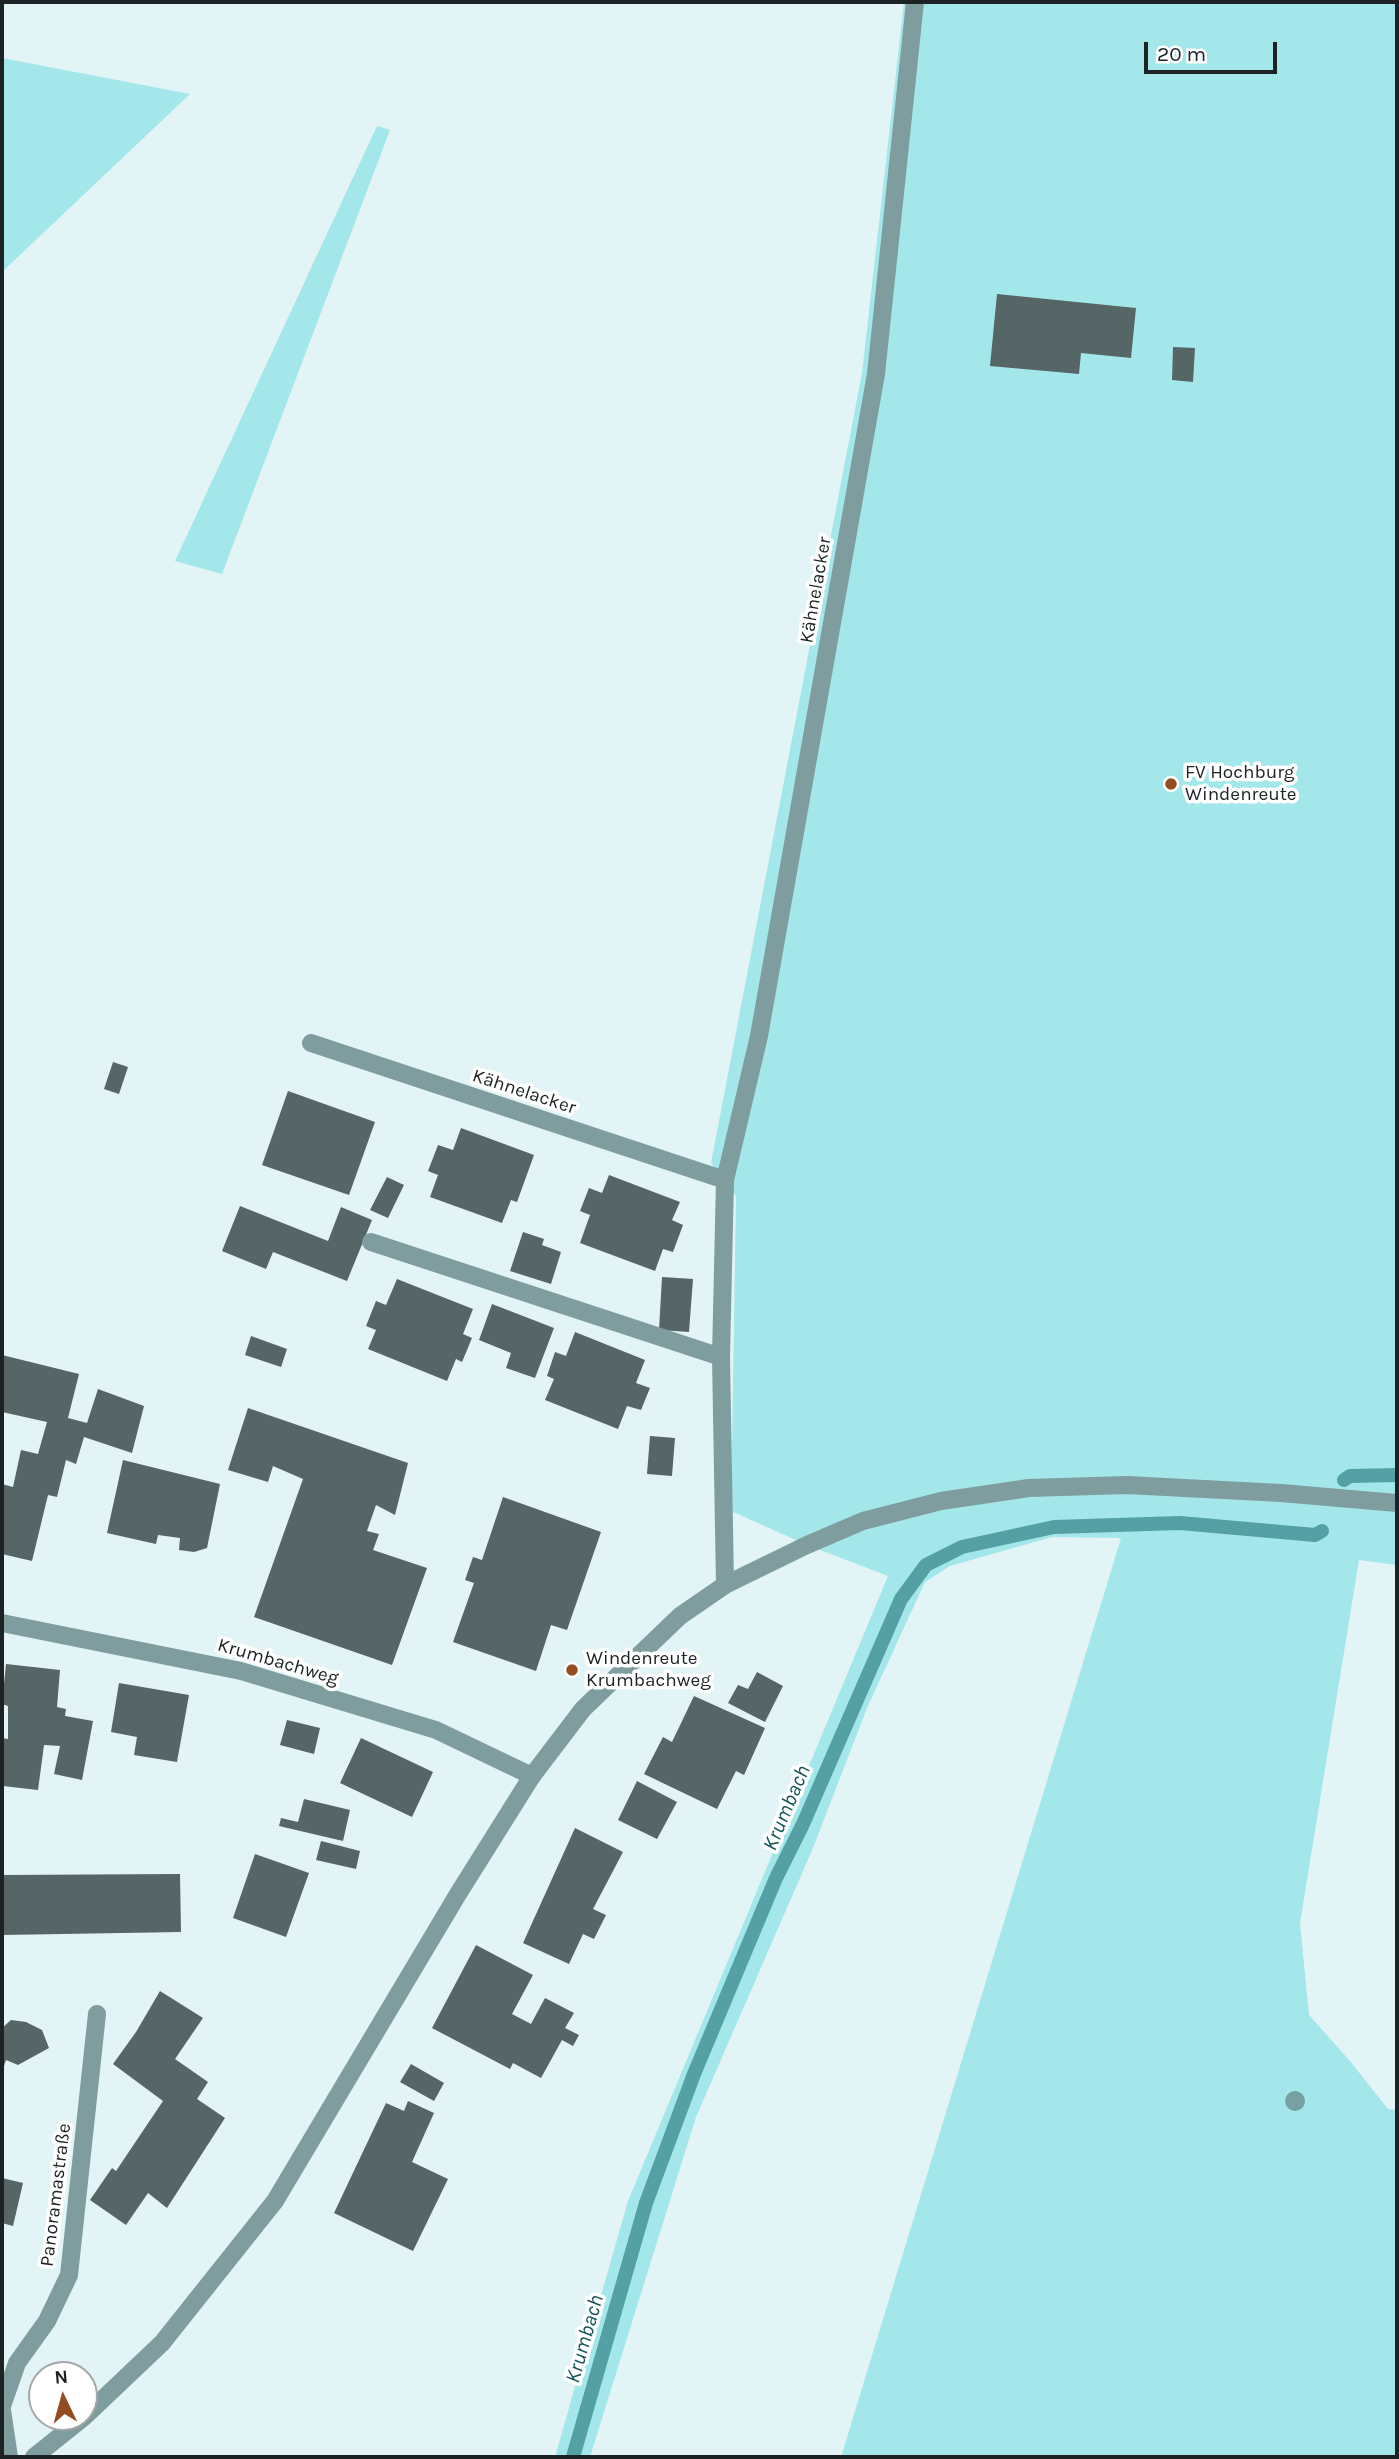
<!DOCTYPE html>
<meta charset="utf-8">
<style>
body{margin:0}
#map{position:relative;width:1399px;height:2459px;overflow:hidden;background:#e2f4f5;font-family:Karla,sans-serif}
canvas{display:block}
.frame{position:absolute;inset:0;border:4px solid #1d2324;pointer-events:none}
.north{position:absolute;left:28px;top:2361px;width:70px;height:70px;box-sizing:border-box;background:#fff;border:2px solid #a5a7a7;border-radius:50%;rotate:355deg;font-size:19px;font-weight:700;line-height:28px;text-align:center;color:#1d2324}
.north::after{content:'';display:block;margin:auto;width:24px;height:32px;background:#924d23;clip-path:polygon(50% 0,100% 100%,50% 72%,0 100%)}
.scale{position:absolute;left:1144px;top:42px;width:133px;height:32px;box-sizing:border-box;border:4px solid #1d2324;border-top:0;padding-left:9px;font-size:21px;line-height:24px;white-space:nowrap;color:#1d2324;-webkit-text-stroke:5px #fff;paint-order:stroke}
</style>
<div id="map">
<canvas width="1399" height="2459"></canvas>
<div class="frame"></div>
<div class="north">N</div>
<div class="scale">20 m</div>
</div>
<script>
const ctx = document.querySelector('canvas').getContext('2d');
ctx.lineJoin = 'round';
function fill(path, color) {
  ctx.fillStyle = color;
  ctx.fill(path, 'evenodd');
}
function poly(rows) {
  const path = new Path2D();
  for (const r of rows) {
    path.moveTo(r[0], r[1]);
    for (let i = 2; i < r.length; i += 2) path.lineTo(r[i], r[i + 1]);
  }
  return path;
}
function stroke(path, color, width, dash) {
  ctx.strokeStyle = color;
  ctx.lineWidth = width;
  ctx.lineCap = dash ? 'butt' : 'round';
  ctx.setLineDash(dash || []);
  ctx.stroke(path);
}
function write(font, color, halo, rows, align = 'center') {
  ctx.font = font + ' Karla,sans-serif';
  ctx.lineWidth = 7;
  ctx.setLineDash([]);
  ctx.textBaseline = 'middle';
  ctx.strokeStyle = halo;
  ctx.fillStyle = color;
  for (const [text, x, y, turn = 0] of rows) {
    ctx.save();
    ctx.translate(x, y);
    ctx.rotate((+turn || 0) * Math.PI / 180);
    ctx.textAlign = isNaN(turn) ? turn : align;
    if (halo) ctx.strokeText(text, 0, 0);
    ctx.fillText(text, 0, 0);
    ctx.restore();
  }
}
fill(poly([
 [904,2,1397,2,1397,1565,1359,1560,1300,1923,1309,2015,1350,2061,1388,2109,1397,2110,1397,2457,841,2457,1121,1538,1052,1537,950,1566,925,1582,867,1708,813,1848,696,2117,590,2457,555,2457,628,2201,888,1576,807,1545,731,1511,736,1196,711,1163,862,373],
 [2,58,190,94,2,272],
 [377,126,390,130,222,574,175,561]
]), '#a3e7ea');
stroke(poly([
 [1344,1480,1350,1476,1397,1475],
 [573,2457,646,2203,694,2074,776,1878,803,1824,901,1599,926,1565,962,1547,1054,1527,1180,1523,1315,1535,1322,1531]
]), '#55a0a4', 14);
fill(poly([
 [997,294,1136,308,1131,358,1081,353,1079,374,990,366],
 [1173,347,1195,348,1193,382,1172,380],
 [113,1062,128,1067,119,1094,104,1089],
 [288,1091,375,1122,349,1195,262,1165],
 [461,1128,534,1155,517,1202,511,1200,502,1223,430,1197,438,1175,428,1171,438,1145,453,1150],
 [609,1175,680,1202,672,1220,683,1225,673,1252,663,1249,655,1271,580,1243,590,1215,580,1211,589,1188,602,1193],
 [387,1177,404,1185,388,1218,370,1210],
 [240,1206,328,1241,341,1207,372,1220,347,1281,273,1252,266,1269,222,1251],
 [523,1232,544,1239,542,1245,561,1252,551,1284,510,1271],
 [662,1277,693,1279,689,1332,659,1330],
 [397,1279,473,1309,463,1334,472,1338,462,1362,456,1359,447,1381,368,1349,376,1330,366,1326,376,1301,386,1305],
 [492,1304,554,1328,535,1378,506,1368,511,1353,479,1340],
 [575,1332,645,1360,636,1383,650,1388,641,1410,627,1406,618,1429,545,1400,554,1379,547,1376,555,1352,566,1356],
 [251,1336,287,1349,281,1367,245,1355],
 [2,1355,79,1374,68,1418,87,1423,98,1389,144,1406,132,1453,84,1437,76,1464,66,1460,57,1497,48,1495,32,1561,2,1554,2,1484,13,1487,21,1450,38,1454,47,1422,2,1412],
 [248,1408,408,1463,395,1515,376,1505,367,1531,379,1534,373,1550,427,1568,392,1665,254,1617,303,1479,273,1466,268,1482,228,1470],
 [650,1436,675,1438,672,1476,647,1474],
 [123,1460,220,1484,207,1548,194,1552,179,1550,180,1538,158,1535,156,1544,107,1533],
 [503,1497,601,1532,567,1630,551,1625,536,1671,453,1642,474,1583,465,1580,473,1557,482,1560],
 [6,1664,60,1670,57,1707,66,1709,65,1716,93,1721,82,1780,54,1774,60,1746,44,1745,38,1790,3,1786,2,1738,8,1739,8,1706,2,1704],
 [757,1672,783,1686,765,1722,728,1703,738,1685,748,1689],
 [119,1683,189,1695,177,1762,134,1755,137,1737,111,1732],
 [694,1696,765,1728,744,1775,736,1771,717,1809,644,1774,663,1737,672,1742],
 [287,1720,320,1728,314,1754,280,1745],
 [361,1738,433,1772,412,1817,340,1783],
 [637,1781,677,1802,657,1839,618,1820],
 [304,1799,350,1810,343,1841,279,1826,281,1818,298,1822],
 [575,1828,623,1852,593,1909,606,1915,594,1939,583,1934,569,1964,523,1943],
 [321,1841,360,1851,356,1869,316,1860],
 [255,1854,309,1873,286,1937,233,1918],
 [180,1874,181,1932,2,1935,2,1875],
 [476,1945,533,1975,512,2014,531,2024,545,1998,574,2013,565,2028,579,2035,573,2046,562,2040,541,2078,513,2063,510,2069,432,2028],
 [160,1991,203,2018,175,2059,208,2082,197,2099,225,2118,167,2208,148,2193,126,2225,90,2200,112,2168,116,2171,163,2101,113,2064,136,2032],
 [11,2020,26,2022,42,2030,49,2048,18,2065,6,2060,2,2072,2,2028],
 [411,2064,444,2083,434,2101,400,2082],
 [408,2101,434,2113,412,2162,448,2179,413,2251,334,2213,386,2103,404,2111],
 [2,2178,23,2183,13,2226,2,2223]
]), '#566566');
stroke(poly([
 [371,1242,721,1357]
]), '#7f9d9e', 18);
stroke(poly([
 [311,1043,725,1180],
 [725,1585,721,1357,725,1180,759,1036,876,374,915,2],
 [2,1623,241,1671,436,1730,532,1776],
 [2,2406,17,2363,47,2321,69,2275,97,2014],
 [2,2410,9,2457]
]), '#7f9d9e', 18);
stroke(poly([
 [84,2417,162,2343,275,2201,458,1894,532,1776,583,1709,680,1616,725,1585,807,1545,863,1521,941,1501,1029,1488,1127,1485,1281,1493,1397,1503],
 [34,2457,84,2417]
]), '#7f9d9e', 18);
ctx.fillStyle = '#76a0a2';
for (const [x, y] of [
 [1295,2101]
]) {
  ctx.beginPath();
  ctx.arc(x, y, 10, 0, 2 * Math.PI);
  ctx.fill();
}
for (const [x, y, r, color] of [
 [1171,784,7,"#924d23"],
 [572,1670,7,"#924d23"]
]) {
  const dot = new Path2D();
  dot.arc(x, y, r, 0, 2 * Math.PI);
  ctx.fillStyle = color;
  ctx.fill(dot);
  stroke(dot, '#fff', 2.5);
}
write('19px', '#1d2324', '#fff', [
 ["Kähnelacker",816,590,-80],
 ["Kähnelacker",524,1092,18],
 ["Krumbachweg",278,1662,16],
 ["Panoramastraße",56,2195,-83]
]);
write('19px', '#1d2324', '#fff', [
 ["FV Hochburg",1185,773],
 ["Windenreute",1185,795],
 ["Windenreute",586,1659],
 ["Krumbachweg",586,1681]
], 'left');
write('italic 21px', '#155659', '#fff', [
 ["Krumbach",787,1808,-67],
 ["Krumbach",585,2339,-74]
]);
</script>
